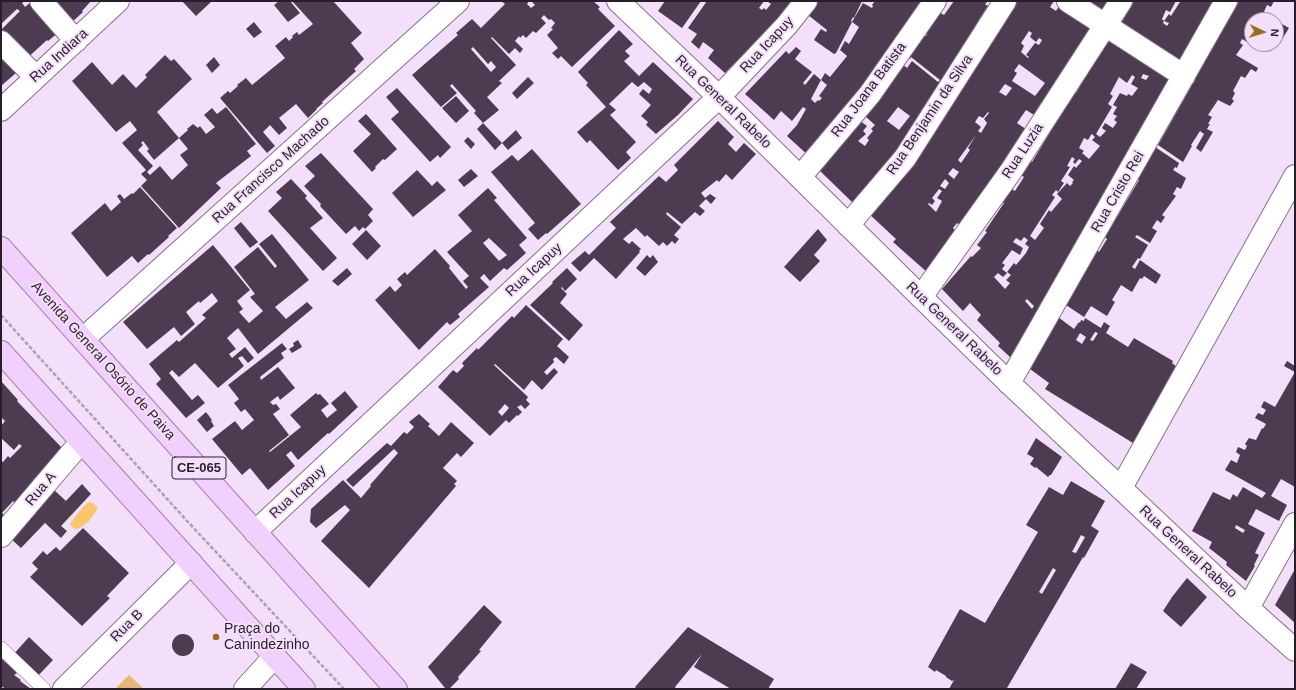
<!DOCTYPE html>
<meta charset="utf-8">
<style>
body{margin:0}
#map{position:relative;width:1296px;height:690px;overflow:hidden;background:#f4dffa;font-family:Arial,sans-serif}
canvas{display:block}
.frame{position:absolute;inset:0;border:2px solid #261f29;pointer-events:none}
.north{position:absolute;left:1244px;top:12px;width:40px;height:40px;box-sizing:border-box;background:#f4dffa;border:1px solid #a292a6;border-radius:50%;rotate:94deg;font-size:11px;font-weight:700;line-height:16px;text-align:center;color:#261f29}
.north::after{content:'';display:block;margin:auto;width:14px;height:18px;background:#996f1c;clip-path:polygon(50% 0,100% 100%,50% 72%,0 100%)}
</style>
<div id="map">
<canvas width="1296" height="690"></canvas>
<div class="frame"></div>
<div class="north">N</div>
</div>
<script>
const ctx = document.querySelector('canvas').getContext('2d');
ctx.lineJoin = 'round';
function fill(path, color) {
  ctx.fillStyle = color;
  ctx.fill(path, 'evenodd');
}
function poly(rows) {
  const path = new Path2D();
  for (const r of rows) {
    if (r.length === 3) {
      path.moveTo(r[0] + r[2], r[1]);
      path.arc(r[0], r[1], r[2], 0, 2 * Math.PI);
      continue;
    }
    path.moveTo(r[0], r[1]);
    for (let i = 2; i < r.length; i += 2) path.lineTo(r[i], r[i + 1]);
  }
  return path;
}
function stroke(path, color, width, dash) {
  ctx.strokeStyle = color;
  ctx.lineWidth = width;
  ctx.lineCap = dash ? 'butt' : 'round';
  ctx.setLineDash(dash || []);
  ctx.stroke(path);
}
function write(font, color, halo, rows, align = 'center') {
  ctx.font = font + ' Arial,sans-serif';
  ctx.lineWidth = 4;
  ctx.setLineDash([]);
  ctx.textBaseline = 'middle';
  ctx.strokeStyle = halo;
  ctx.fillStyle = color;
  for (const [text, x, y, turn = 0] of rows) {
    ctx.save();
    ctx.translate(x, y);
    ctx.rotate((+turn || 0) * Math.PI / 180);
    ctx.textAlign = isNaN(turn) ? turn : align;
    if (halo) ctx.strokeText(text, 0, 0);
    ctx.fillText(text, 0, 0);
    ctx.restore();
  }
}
fill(poly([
 [129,675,144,689,115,689]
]), '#e3b974');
fill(poly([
 [89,502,93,503,97,507,97,510,89,521,80,528,75,529,70,525,71,522,83,507]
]), '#fac66d');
fill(poly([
 [1,1,25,1,22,3,25,7,31,2,59,32,48,41,47,40,24,61,1,36,1,30,20,11,17,9,1,24],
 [51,1,91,1,82,11,83,12,71,23],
 [182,1,212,1,196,16],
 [279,1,290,1,300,13,288,22,274,5],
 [292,1,333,1,362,33,351,43,364,59,354,69,356,71,322,102,323,103,316,109,317,109,308,118,296,104,279,118,287,128,279,135,270,125,263,132,275,146,267,153,220,98,228,91,230,93,238,86,237,85,246,78,252,85,269,71,285,58,275,46,286,37,289,41,293,37,292,36,297,32,299,35,313,24],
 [501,1,529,1,527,4,531,8,535,5,531,1,593,1,600,7,598,9,615,26,572,67,561,56,558,59,552,53,558,48,547,35,553,29,551,28,555,23,551,19,549,20,544,15,541,18,546,23,536,33,533,31,526,38,523,35,520,38,519,36,515,41,523,49,520,53,515,48,509,54,492,37,491,38,516,65,499,81,502,83,487,97,499,110,483,123,474,113,476,111,452,84,450,86,457,93,441,107,412,75,458,35,456,33,472,19,481,28,505,4],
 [473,47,488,64,491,61,496,67,491,72,471,49],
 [665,1,701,1,682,28,658,11],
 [707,1,764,1,759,8,762,10,764,8,766,10,771,4,767,1,801,1,768,29,725,73,708,58,714,50,703,42,699,49,691,42,697,34,688,28],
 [817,1,862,1,854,18,853,17,851,21,852,22,836,53,834,54,814,40,821,29,826,32,827,30,808,15],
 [875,1,928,1,887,56,884,54,875,69,876,70,810,157,787,136,797,125,806,109,803,107,792,121,781,111,774,120,745,94,786,51,789,54,796,47,801,51,795,59,812,72,803,83,805,85,814,74,821,80,811,99,815,103,818,100,819,101,822,98,819,96,827,85,821,80,825,73,830,77,847,56,840,50,845,41,849,44,859,27,852,22,863,3,872,8,873,6,872,5],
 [954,1,988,1,985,4,988,6,978,21,980,23,909,138,852,202,818,169,859,120,867,126,863,131,866,134,858,141,865,146,869,140,867,138,873,131,871,129,875,125,865,116,901,63,907,68,912,61,938,82,940,80,911,57,910,59,906,56,923,34,926,36,927,34,925,32,939,12,944,15],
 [898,107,910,116,899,130,887,121],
 [1016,1,1054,1,1050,7,1056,11,1061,3,1094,24,1039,118,1026,110,1017,123,1030,132,965,229,957,223,953,228,959,235,928,273,893,242,896,239,867,212,1000,28],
 [1029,31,1032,33,1030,37,1036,42,1039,38,1042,40,1039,45,1035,43,1026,55,1029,57,1028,58,1021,52,1024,46,1021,43],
 [1019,64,1045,83,1035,96,1012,81,1017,73,1014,71],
 [1005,84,1012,88,1006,96,999,92],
 [988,112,989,113,984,119,987,123,981,133,978,131,981,127,975,122,979,116,983,118],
 [976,135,968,148,970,150,961,163,958,160],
 [953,168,959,172,954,179,948,174],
 [945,179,949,183,945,189,940,186],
 [939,189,942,191,937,198,942,201,936,212,928,204,929,203,932,205,935,201,932,198],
 [1080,1,1111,1,1103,15],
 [1134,1,1176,1,1170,12,1166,10,1162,19,1164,21,1163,23,1167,26,1169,23,1164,21,1169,14,1171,16,1180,2,1220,1,1184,66,1120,25],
 [1239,1,1274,1,1271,7,1267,5,1263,14,1275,20,1252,20,1252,44,1257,44,1256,47,1242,39,1240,43,1243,45,1236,55,1258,68,1256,72,1251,69,1245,78,1241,76,1233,91,1235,93,1232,99,1234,101,1230,106,1218,100,1208,115,1212,117,1208,124,1210,124,1207,129,1213,132,1201,152,1196,148,1204,134,1200,131,1191,145,1192,146,1183,162,1158,145,1192,85,1190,84,1231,13,1232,14],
 [254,22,262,32,254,38,246,29],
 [1282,24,1289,28,1281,41,1276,38,1276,34],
 [619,30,633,44,625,51,630,56,624,61,639,76,653,62,693,99,678,115,656,134,646,125,648,122,641,116,651,105,639,94,643,89,649,94,652,89,644,82,638,87,632,82,609,104,616,110,610,115,636,142,626,152,631,158,618,170,590,140,587,143,577,132,606,107,586,85,588,83,578,72],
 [1111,32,1177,77,1048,292,1055,297,1034,316,1040,322,1010,357,998,346,1000,343,977,320,981,315,970,303,963,311,942,289,971,256,972,257,981,248,977,245,987,232,985,231,1004,203,1001,201,1010,188,1015,191,1024,177,1019,174,1028,159,1032,162,1049,134,1046,133,1055,119,1057,120,1075,92,1076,93],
 [1143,74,1149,76,1146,80,1141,78],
 [1132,75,1135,77,1131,84,1138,88,1132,96,1128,94,1127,96,1120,93,1113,105,1117,107,1113,114,1117,116,1114,120,1117,122,1113,128,1105,123,1102,128,1106,131,1100,137,1096,134,1112,107,1108,104,1113,96,1110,94,1119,77,1127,83],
 [1092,134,1095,137,1092,140,1100,146,1089,159,1082,153,1084,151,1079,148,1084,138,1088,140,1091,135],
 [1072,157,1075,159,1073,162,1075,164,1079,159,1082,161,1076,168,1074,166,1068,175,1074,180,1072,182,1073,183,1070,186,1067,183,1057,194,1062,199,1051,212,1049,210,1040,224,1044,228,1035,240,1030,236,1055,197,1052,195,1056,190,1058,192,1064,183,1061,181,1070,167,1067,166],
 [1024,237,1028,240,1025,244,1029,247,1026,253,1016,265,1014,263,1007,272,1011,275,1006,280,1010,283,1005,289,994,277,998,273,1003,277,1007,273,1002,269,1005,265,1002,263,1012,250,1020,255,1023,248,1013,242,1016,238,1021,241],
 [1027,299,1034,306,1032,309,1025,301],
 [1,54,16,73,1,86],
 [165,55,171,61,174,59,192,79,157,112,179,138,154,160,147,151,149,149,143,141,141,143,143,145,138,150,153,166,147,172,150,175,160,166,172,180,188,165,180,155,188,149,179,138,188,130,187,129,193,124,198,128,200,126,206,134,215,127,204,115,212,108,217,114,226,107,256,144,247,151,251,156,216,183,221,188,179,228,141,186,147,180,141,174,146,170,122,143,137,130,130,121,116,132,72,81,92,62,112,85,123,74,136,88,147,77,145,75],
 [214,57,220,65,212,73,206,65],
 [528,77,534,83,517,99,512,93],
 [397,88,451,147,440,158,438,155,430,162,391,119,399,112,386,97],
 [456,96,469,111,456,123,442,108],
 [366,114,397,149,385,160,383,159,375,167,376,168,372,172,353,151,371,134,358,121],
 [718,121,734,137,728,144,736,152,744,143,756,154,732,180,726,174,719,182,717,180,701,193,706,199,699,206,705,211,700,216,695,212,682,224,667,212,666,214,681,227,674,235,679,239,675,244,672,241,667,246,663,242,659,246,647,235,645,237,636,228,623,239,629,244,632,241,641,249,639,251,640,252,616,279,594,258,580,272,571,263,585,251,589,255,616,228,610,222,659,176,666,182,678,170,674,165],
 [483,123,502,143,495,150,477,129],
 [516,130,522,138,508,150,502,143],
 [468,137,475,144,471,149,464,141],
 [1155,147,1179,163,1177,168,1175,167,1173,170,1186,178,1181,189,1177,187,1173,194,1176,196,1162,215,1165,217,1161,223,1157,220,1152,228,1157,231,1150,243,1137,235,1135,237,1148,245,1140,259,1138,258,1132,267,1135,269,1140,260,1161,275,1156,284,1144,276,1142,279,1140,278,1132,292,1121,285,1112,300,1115,302,1107,316,1091,306,1084,317,1066,305,1073,294,1072,293,1089,266,1088,265,1097,250,1099,252,1107,239,1105,237,1139,180,1137,179,1146,165,1144,164],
 [532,149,581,204,547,234,546,233,538,240,528,229,535,223,491,172,512,155,518,161],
 [321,153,373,209,368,215,373,221,365,229,363,227,359,231,355,226,346,234,320,206,321,204,304,186,315,176,305,166],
 [471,169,478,176,464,187,458,180],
 [417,170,432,186,437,181,446,190,413,217,392,193],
 [291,179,307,196,305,198,323,218,310,228,337,258,323,271,268,211,282,198,276,192],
 [140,187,177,228,168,236,169,237,149,255,148,254,138,263,132,256,107,277,71,233,105,203,111,211,121,202,117,196,120,194,124,199,132,193,133,194],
 [488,188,497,198,494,200,527,238,519,245,526,253,507,270,504,268,490,281,484,274,480,278,489,287,458,314,460,317,450,325,447,322,419,350,375,300,390,286,395,292,402,285,397,279,405,272,407,275,435,249,450,266,449,268,466,289,468,287,463,281,469,276,447,252,472,231,458,215],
 [489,238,507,255,499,261,483,243],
 [710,194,716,198,711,204,705,198],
 [241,222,258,242,250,248,234,228],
 [818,229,827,240,814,255,820,261,800,282,784,267],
 [366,230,381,246,367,260,352,244],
 [272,234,309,280,275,307,286,319,307,302,313,308,258,354,238,328,227,338,236,349,229,354,232,358,245,347,254,358,248,363,242,356,238,358,244,366,218,388,195,363,179,377,172,370,169,373,192,400,198,395,205,403,186,418,156,384,161,379,149,364,177,340,179,342,206,318,202,315,218,301,212,293,200,303,199,301,186,312,195,324,181,336,174,327,147,349,123,322,213,245,250,290,237,301,243,309,239,312,249,323,263,311,250,297,255,294,234,267,258,247,275,268,277,266,259,244],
 [647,255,650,258,653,255,658,262,645,276,636,268],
 [347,268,352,274,338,286,332,281],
 [567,268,577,279,565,291,562,287,561,288,567,294,560,303,583,325,569,341,530,305,553,283,552,282],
 [526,305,563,339,557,346,569,357,564,364,556,357,553,359,554,362,544,372,547,375,554,368,558,372,542,390,532,380,524,390,495,364,494,365,528,397,526,400,530,404,525,409,521,405,517,407,522,412,518,416,517,415,509,423,506,420,490,436,438,387,453,370,457,373,464,366,462,363,477,348,478,350,512,316,514,318],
 [505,404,509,408,502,416,498,412],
 [1058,317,1074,329,1079,322,1080,323,1081,320,1084,321,1085,318,1101,328,1104,322,1110,326,1106,333,1128,347,1134,338,1173,361,1172,363,1177,367,1133,443,1045,389,1049,383,1030,369,1041,348,1051,333,1050,332],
 [1095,332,1098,333,1093,341,1090,340],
 [1080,333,1086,337,1082,344,1076,340],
 [298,340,302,347,292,353,289,349,294,346,293,343],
 [282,343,287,349,281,353,284,358,260,377,261,380,278,367,295,388,280,400,278,396,270,402,273,405,276,404,280,409,273,414,289,435,269,451,270,452,301,427,290,415,316,393,318,395,320,394,329,404,321,410,327,418,337,410,331,403,345,391,358,407,329,434,328,433,298,460,291,451,286,455,295,466,268,490,250,468,242,475,212,439,235,421,242,430,254,420,245,409,241,412,234,403,239,399,228,385],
 [1287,361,1295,366,1295,487,1281,479,1271,496,1287,505,1279,521,1256,509,1248,524,1265,533,1255,553,1259,555,1254,565,1255,566,1246,581,1226,565,1227,562,1209,548,1212,542,1192,531,1213,492,1230,500,1233,494,1237,497,1243,487,1262,498,1266,493,1225,470,1231,460,1237,463,1240,455,1236,452,1238,447,1245,450,1247,446,1245,444,1249,438,1256,440,1262,428,1263,429,1266,424,1255,418,1258,413,1263,415,1266,410,1261,407,1264,401,1275,407,1295,372,1284,366],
 [1236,525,1245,530,1243,533,1235,528],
 [1,381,18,400,17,401,63,449,33,480,36,483,16,505,13,501,2,513,6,517,1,523,1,461,3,462,8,456,10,458,22,446,19,444,14,450,1,438,1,426,5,421,1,417],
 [206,412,212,420,211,421,214,426,207,432,197,420],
 [419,414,430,424,428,426,439,436,451,422,474,443,461,457,457,453,443,468,455,479,457,481,454,484,456,486,369,588,321,541,350,510,345,505,316,528,310,522,311,509,343,480,361,498,371,486,370,485,398,453,394,449,353,487,346,480,387,443,391,446,404,432,407,434,414,427,409,422],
 [1036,438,1062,457,1051,475,1050,475,1048,477,1036,467,1035,468,1030,464,1034,458,1027,454],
 [1071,481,1105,501,1091,526,1099,531,1084,558,1083,557,1007,688,1008,689,949,689,954,680,952,681,946,677,946,676,936,670,935,672,928,667,960,609,985,623,1038,532,1026,525,1049,487,1063,495],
 [1081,535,1085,537,1076,553,1072,552],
 [1053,568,1056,570,1042,594,1039,592],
 [82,484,91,494,61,526,67,531,61,538,45,523],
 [53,489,66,501,21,548,9,537],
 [83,528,129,573,107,596,110,598,82,626,30,577,38,569,32,563,43,551,47,555,56,547,60,551],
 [1295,569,1295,623,1275,605],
 [1187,578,1207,597,1181,627,1163,611,1172,597],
 [484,605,502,622,479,650,481,651,458,677,459,679,450,688,445,688,428,667],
 [688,627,774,679,768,689,731,689,694,667,702,654,675,687,676,689,637,689,635,687],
 [183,645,11],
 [29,637,53,660,35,679,12,656],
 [1,658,17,673,14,675,21,680,20,681,31,689,6,689,1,686],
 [1131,663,1147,672,1136,689,1115,689]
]), '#4c3b51');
const service = poly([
 [1,648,44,689]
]);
const minor = poly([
 [41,1,76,41],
 [1068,1,1184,76],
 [1,42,36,77],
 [1,110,118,1],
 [800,177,870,94,935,1],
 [848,225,905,158,1005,1],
 [921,297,1011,171,1121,1],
 [83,339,458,1],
 [1009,383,1226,1],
 [1121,488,1295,176],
 [255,532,719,97,787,25,806,1],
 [1,536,81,442],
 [1248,608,1295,524],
 [64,689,191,563],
 [245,689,275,656]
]);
const tertiary = poly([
 [618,1,719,97,921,297,1009,383,1248,608,1295,650]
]);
const primary = poly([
 [1,248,396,689],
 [1,352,304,689]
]);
stroke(service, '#85728a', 14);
stroke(minor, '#85728a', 24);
stroke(tertiary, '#85728a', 24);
stroke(primary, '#a57db2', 24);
stroke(poly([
 [1,315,188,522,344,689]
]), '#ae9eb3', 2.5, [4, 2]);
stroke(service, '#fff', 13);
stroke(minor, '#fff', 22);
stroke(tertiary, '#fff', 22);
stroke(primary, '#f2d0fd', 22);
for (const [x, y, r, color] of [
 [216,637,4,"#996f1c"]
]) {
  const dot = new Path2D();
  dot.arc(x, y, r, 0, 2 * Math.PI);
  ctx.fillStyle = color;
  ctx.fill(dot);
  stroke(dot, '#f4dffa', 1.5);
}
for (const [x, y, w] of [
 [199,468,54]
]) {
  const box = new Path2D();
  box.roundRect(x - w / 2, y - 11, w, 22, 3);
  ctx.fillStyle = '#f4dffa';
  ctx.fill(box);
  stroke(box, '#261f29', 1);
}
write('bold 13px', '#261f29', null, [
 ["CE-065",199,468]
]);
write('14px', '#261f29', '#f4dffa', [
 ["Rua Icapuy",767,45,-47],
 ["Rua Indiara",59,56,-42],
 ["Rua Joana Batista",869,90,-53],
 ["Rua General Rabelo",723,102,44],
 ["Rua Benjamin da Silva",930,115,-56],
 ["Rua Luzia",1023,151,-57],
 ["Rua Francisco Machado",271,170,-42],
 ["Rua Cristo Rei",1118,192,-60],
 ["Rua Icapuy",534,270,-43],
 ["Rua General Rabelo",954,329,44],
 ["Avenida General Osório de Paiva",103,361,48],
 ["Rua A",41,489,-50],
 ["Rua Icapuy",298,492,-43],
 ["Rua General Rabelo",1188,552,43],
 ["Rua B",127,626,-45]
]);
write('14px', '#261f29', '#f4dffa', [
 ["Praça do",224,629],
 ["Canindezinho",224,645]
], 'left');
</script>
